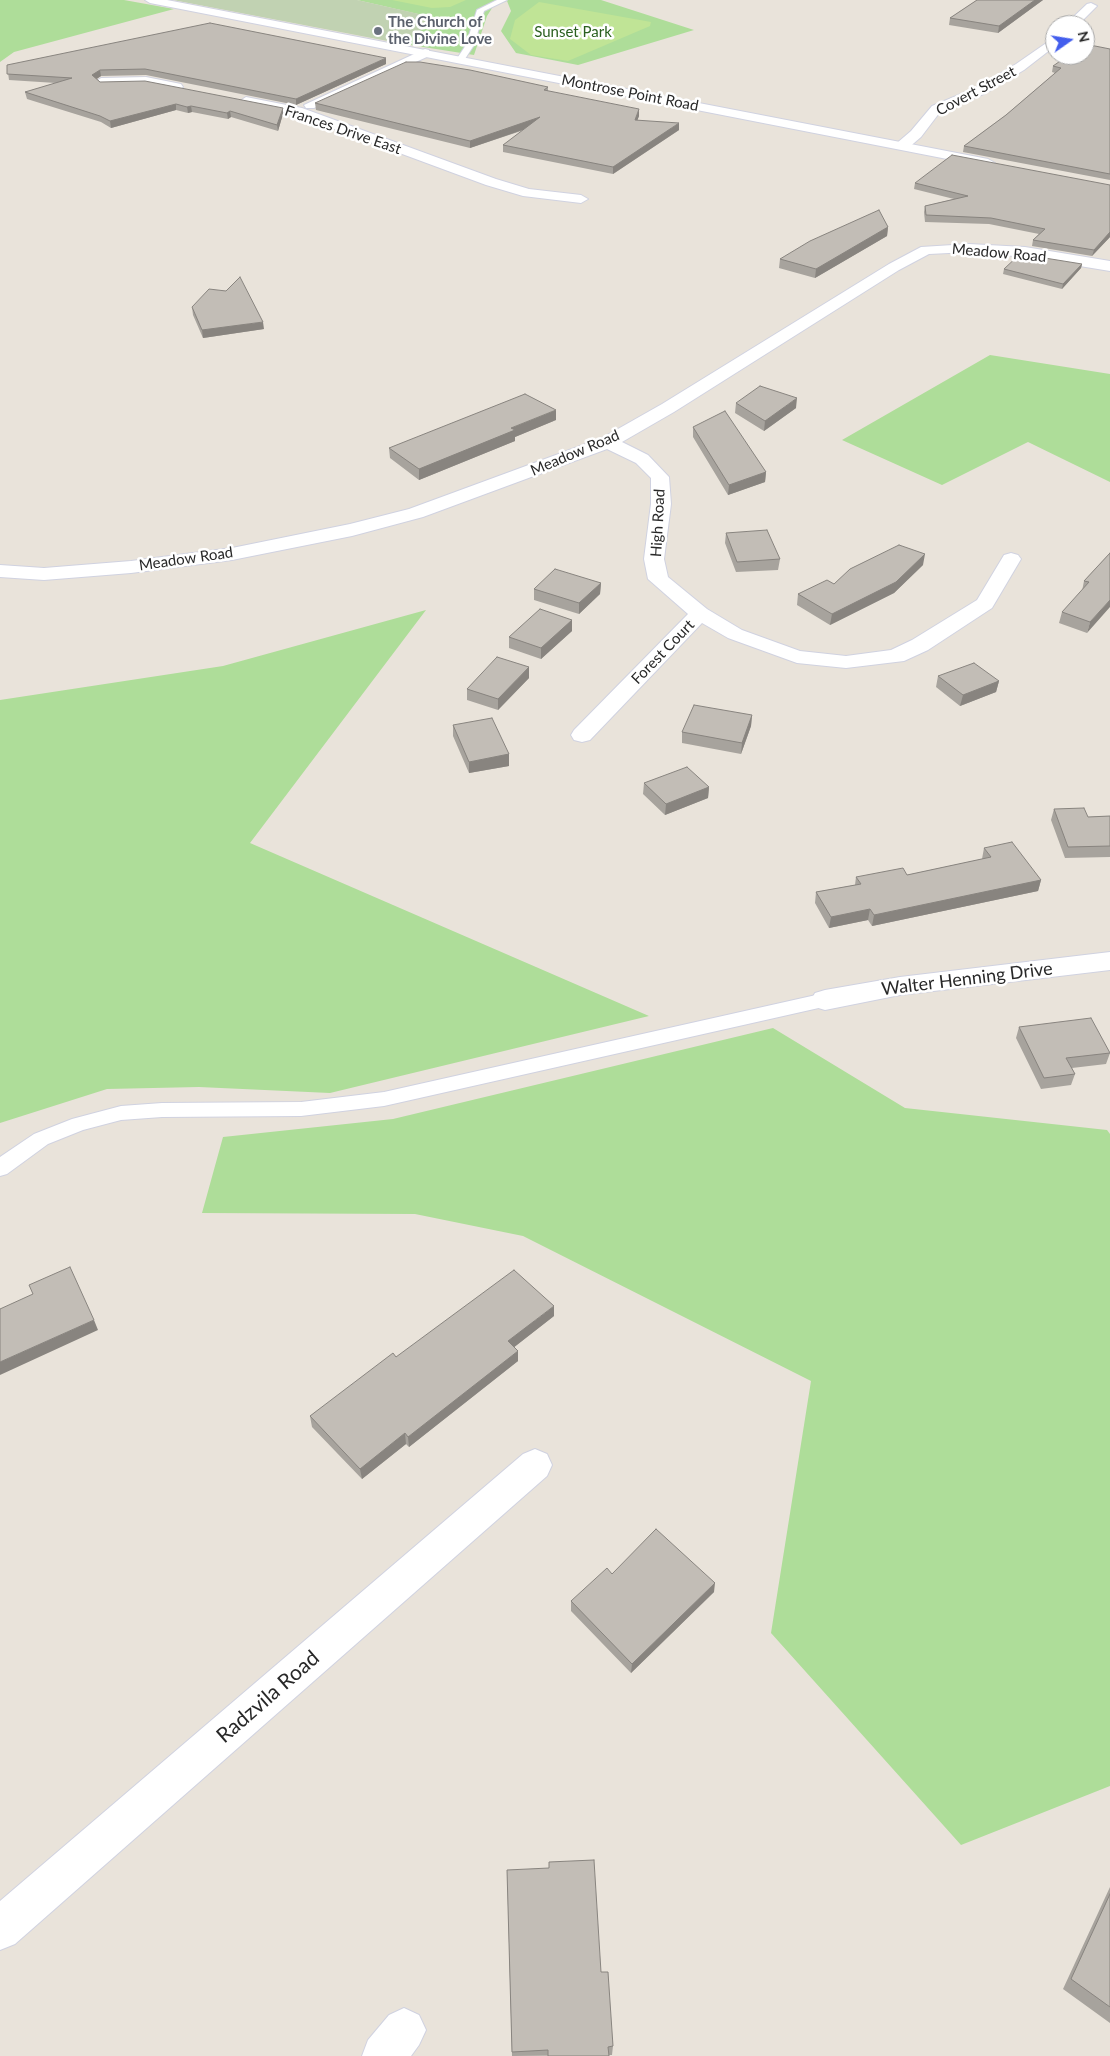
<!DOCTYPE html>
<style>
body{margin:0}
#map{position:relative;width:1110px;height:2056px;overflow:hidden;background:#e9e3da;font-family:Lato,sans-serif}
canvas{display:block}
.north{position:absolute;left:1045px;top:15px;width:50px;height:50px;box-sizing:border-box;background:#fff;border:1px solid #a9a9a9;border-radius:50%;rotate:77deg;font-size:14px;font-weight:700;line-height:20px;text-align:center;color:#282828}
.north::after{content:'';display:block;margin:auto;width:18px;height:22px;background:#435eed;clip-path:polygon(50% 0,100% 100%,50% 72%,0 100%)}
</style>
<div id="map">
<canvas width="1110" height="2056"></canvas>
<div class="north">N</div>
</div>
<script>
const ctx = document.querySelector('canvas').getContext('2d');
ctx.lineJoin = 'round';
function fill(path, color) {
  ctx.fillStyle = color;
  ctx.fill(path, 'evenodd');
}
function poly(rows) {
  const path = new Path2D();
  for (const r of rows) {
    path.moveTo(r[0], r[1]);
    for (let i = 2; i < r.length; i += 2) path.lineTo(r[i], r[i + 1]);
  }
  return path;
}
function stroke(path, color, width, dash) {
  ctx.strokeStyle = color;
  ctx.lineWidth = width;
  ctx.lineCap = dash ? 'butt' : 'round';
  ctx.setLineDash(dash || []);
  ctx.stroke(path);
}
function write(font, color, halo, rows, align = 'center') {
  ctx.font = font + ' Lato,sans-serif';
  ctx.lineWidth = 5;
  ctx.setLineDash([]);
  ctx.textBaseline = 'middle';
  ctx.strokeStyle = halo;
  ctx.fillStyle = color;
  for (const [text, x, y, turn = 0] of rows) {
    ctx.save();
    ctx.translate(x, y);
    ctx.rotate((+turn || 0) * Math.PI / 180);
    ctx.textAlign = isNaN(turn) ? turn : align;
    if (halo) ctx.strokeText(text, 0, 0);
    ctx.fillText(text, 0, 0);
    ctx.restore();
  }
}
fill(poly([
 [0,0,124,0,174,9,14,52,0,62],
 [357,0,601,0,694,30,578,65,516,53,501,31,511,11,507,1,494,5,487,16,474,55,398,43,440,19],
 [990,355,1110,374,1110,482,1028,442,942,485,842,440],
 [426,610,250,843,649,1016,330,1093,199,1087,107,1089,0,1123,0,700,223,666],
 [773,1028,905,1108,1107,1130,1110,1134,1110,1786,961,1845,771,1633,811,1381,523,1236,415,1214,202,1213,223,1137,393,1119]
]), '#aedd99');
fill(poly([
 [173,0,357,0,441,19,398,43]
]), '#c1d2b2');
fill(poly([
 [392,0,466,0,450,7,432,8],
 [539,2,651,22,650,26,568,61,531,55,510,39,515,20]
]), '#c0e496');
const lane = poly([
 [497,0,507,0,484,11,474,45,463,62,457,62,456,60,466,45,477,10,497,0],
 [825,993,832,995,834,1000,832,1005,384,1106,301,1116,162,1117,121,1120,83,1130,48,1144,7,1174,0,1176,0,1157,34,1134,72,1119,121,1106,162,1103,301,1102,384,1092,825,993]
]);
const street = poly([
 [1091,3,1097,6,1078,25,1065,25,1087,4,1091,3],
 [1055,37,1055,46,1024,70,986,93,940,112,921,137,907,149,897,149,895,146,897,143,911,131,932,106,978,87,1016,64,1055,37],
 [425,49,429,50,429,56,314,108,306,108,304,105,425,49],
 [146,77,181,84,183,87,177,91,146,85,101,86,95,82,101,78,146,77],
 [246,97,302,108,496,179,529,189,581,195,588,199,581,203,523,196,486,185,294,114,242,104,240,101,246,97],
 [969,244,1025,247,1110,261,1110,271,1025,257,969,252,929,254,899,270,674,412,622,442,648,455,669,477,671,504,664,559,668,577,707,609,742,630,800,651,846,656,891,650,912,640,977,600,1004,555,1011,553,1018,555,1021,559,992,608,928,650,904,661,846,668,797,663,728,638,702,623,590,740,582,742,574,740,571,735,574,730,688,614,648,579,644,559,651,504,651,478,636,463,607,449,423,517,352,536,232,560,131,573,44,580,0,577,0,565,44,568,131,561,232,548,350,524,409,509,602,438,662,404,889,264,921,247,969,244],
 [1110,952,1110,970,900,995,825,1010,815,1007,811,1000,815,993,825,990,900,977,1110,952],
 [535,1449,547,1454,552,1465,547,1476,15,1944,0,1950,0,1901,523,1454,535,1449],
 [404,2008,419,2015,426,2030,419,2045,411,2056,362,2056,368,2040,389,2015,404,2008]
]);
const secondary = poly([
 [145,0,167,0,988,159,995,163,988,167,150,3,145,0]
]);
stroke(lane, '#d0d2e0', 2);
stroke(street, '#d0d2e0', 2);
stroke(secondary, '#d0d2e0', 2);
fill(lane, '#fff');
fill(street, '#fff');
fill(secondary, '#fff');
fill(poly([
 [977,0,1043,0,998,33,949,25,950,18],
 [1110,49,1110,180,963,152,964,146,1006,115,1055,73,1052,72,1053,66],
 [386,64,296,105,146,75,101,76,97,79,100,82,283,114,278,131,231,117,228,119,192,112,188,113,176,110,111,128,101,122,27,99,25,92,56,83,9,80,7,65],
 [548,87,548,91,639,116,637,120,679,130,613,174,503,152,503,145,524,130,470,148,316,110,315,103],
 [915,183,1110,185,1110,237,1092,256,1032,246,1033,240,1039,234,989,224,925,222,924,212,925,206,954,199,914,189],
 [888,227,887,236,815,278,779,268,780,259],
 [1082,264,1081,268,1062,289,1003,274,1004,269],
 [192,307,264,329,203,338,193,315],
 [736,403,796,408,764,431,735,413],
 [556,420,515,437,515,441,419,480,390,458,389,448],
 [693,427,766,472,765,482,728,495,693,437],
 [726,533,780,559,778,570,736,572,725,543],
 [1110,553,1087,633,1059,623,1062,612,1082,591,1084,581],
 [923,565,894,593,830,625,797,605,798,594,834,584],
 [601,583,600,594,579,614,534,600,534,589],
 [572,620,572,631,541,659,509,648,509,637],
 [938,676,999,681,996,692,960,706,936,687],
 [529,678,498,710,467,700,467,689],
 [752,715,751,726,741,754,682,743,682,732],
 [453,725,509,754,509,766,469,773,453,736],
 [644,783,709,787,708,798,665,815,643,794],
 [1054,809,1088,817,1110,816,1110,857,1065,858,1051,820],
 [984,848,1041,880,1038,891,872,926,868,920,829,928,815,903,816,892,855,885,856,877,907,875,982,859],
 [1019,1027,1110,1053,1106,1064,1072,1068,1075,1074,1071,1085,1041,1089,1016,1038],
 [554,1316,514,1347,518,1351,518,1361,409,1447,406,1444,362,1479,312,1427,310,1416,396,1357],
 [612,1574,714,1592,631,1673,571,1611,571,1601],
 [507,1870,601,1972,613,2046,612,2055,512,2056],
 [1110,1887,1110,2023,1063,1989]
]), '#a7a39d');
fill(poly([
 [1035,0,1043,0,998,33,999,26],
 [386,58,386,64,296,105,296,99],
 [100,70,101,76,93,81,92,75],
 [176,104,176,110,111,128,110,121],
 [191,106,192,112,188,113,187,107],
 [283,108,283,114,278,131,277,125],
 [639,109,639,116,635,127,635,120],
 [230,111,231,117,228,119,227,113],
 [540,117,540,124,470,148,470,141],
 [679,123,679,130,613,174,613,167],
 [888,227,887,236,815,278,816,269],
 [1110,232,1110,237,1092,256,1094,250],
 [1082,264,1081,268,1062,289,1063,284],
 [263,322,264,329,203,338,202,330],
 [797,398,796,408,764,431,765,421],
 [556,410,556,420,515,437,515,441,419,480,419,469,511,428],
 [766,472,765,482,728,495,729,485],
 [925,554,923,565,894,593,830,625,832,614],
 [601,583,600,594,579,614,579,603],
 [1110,600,1110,607,1087,633,1090,622],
 [572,620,572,631,541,659,541,648],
 [529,667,529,678,498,710,498,699],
 [999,681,996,692,960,706,963,695],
 [752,715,751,726,741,754,742,743],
 [509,754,509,766,469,773,469,762],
 [709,787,708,798,665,815,666,804],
 [1041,880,1038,891,872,926,874,915],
 [870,909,868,920,829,928,831,917],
 [554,1306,554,1316,508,1352,508,1341],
 [94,1320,98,1330,0,1375,0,1362],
 [518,1351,518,1361,409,1447,408,1437],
 [405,1433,406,1444,362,1479,360,1469],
 [715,1583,714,1592,631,1673,632,1664]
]), '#88847f');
const building = poly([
 [977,0,1035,0,999,26,950,18,977,0],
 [210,23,386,58,296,99,145,69,100,70,92,75,100,82,145,81,283,108,277,125,230,111,227,113,191,106,187,107,176,104,110,121,100,116,25,92,72,78,7,74,7,65,210,23],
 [1085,44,1110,49,1110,174,964,146,1006,115,1061,68,1053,66,1069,55,1085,55,1085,44],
 [406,62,420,62,470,70,548,87,544,90,639,109,635,120,679,123,613,167,503,145,540,117,470,141,315,103,406,62],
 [952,155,1110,185,1110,232,1094,250,1033,240,1045,229,991,218,926,215,925,206,968,196,915,183,952,155],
 [879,210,888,227,816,269,780,259,810,241,879,210],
 [1020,254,1082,264,1063,284,1004,269,1020,254],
 [240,277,263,322,202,330,192,307,209,289,226,291,240,277],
 [760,386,797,398,765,421,736,403,760,386],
 [525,394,556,410,511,428,515,430,419,469,389,448,525,394],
 [725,411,766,472,729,485,693,427,725,411],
 [767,530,780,559,737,562,726,533,767,530],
 [899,545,925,554,896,582,832,614,798,594,827,580,834,584,850,569,899,545],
 [1110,553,1110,600,1090,622,1062,612,1089,582,1084,581,1110,553],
 [555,569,601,583,579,603,534,589,555,569],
 [540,609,572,620,541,648,509,637,540,609],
 [497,657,529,667,498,699,467,689,497,657],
 [974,663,999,681,963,695,938,676,974,663],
 [694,705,752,715,742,743,682,732,694,705],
 [492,718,509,754,469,762,453,725,492,718],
 [687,767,709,787,666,804,644,783,687,767],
 [1084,808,1088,817,1110,816,1110,846,1068,847,1054,809,1084,808],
 [1012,842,1041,880,874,915,870,909,831,917,816,892,861,884,856,877,903,868,907,875,991,857,984,848,1012,842],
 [1091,1018,1110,1053,1066,1058,1075,1074,1044,1078,1019,1027,1091,1018],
 [70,1267,94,1320,0,1362,0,1309,33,1294,29,1285,70,1267],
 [514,1270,554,1306,508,1341,518,1351,408,1437,405,1433,360,1469,310,1416,393,1353,396,1357,514,1270],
 [656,1529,715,1583,632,1664,571,1601,607,1568,612,1574,656,1529],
 [594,1860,601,1972,608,1972,613,2046,608,2047,609,2056,548,2056,548,2050,512,2052,507,1870,549,1868,549,1862,594,1860],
 [1110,1894,1110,2007,1071,1979,1110,1894]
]);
fill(building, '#c2bdb6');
stroke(building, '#88847f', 1);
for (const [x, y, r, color] of [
 [378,31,5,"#6b7280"]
]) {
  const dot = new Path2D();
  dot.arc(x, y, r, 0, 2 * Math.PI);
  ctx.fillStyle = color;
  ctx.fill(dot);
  stroke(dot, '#fff', 2);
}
write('bold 15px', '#5b616d', '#fff', [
 ["The Church of",388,22],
 ["the Divine Love",388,39]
], 'left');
write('15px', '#295f1e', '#fff', [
 ["Sunset Park",573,32]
]);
write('15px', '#282828', '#fff', [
 ["Covert Street",976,91,-28],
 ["Montrose Point Road",630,93,11],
 ["Frances Drive East",343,130,19],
 ["Meadow Road",999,253,5],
 ["Meadow Road",575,453,-23],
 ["High Road",658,523,-87],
 ["Meadow Road",186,559,-8],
 ["Forest Court",663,652,-46]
]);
write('18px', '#282828', '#fff', [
 ["Walter Henning Drive",967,979,-7]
]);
write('21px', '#282828', '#fff', [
 ["Radzvila Road",268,1697,-41]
]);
</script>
